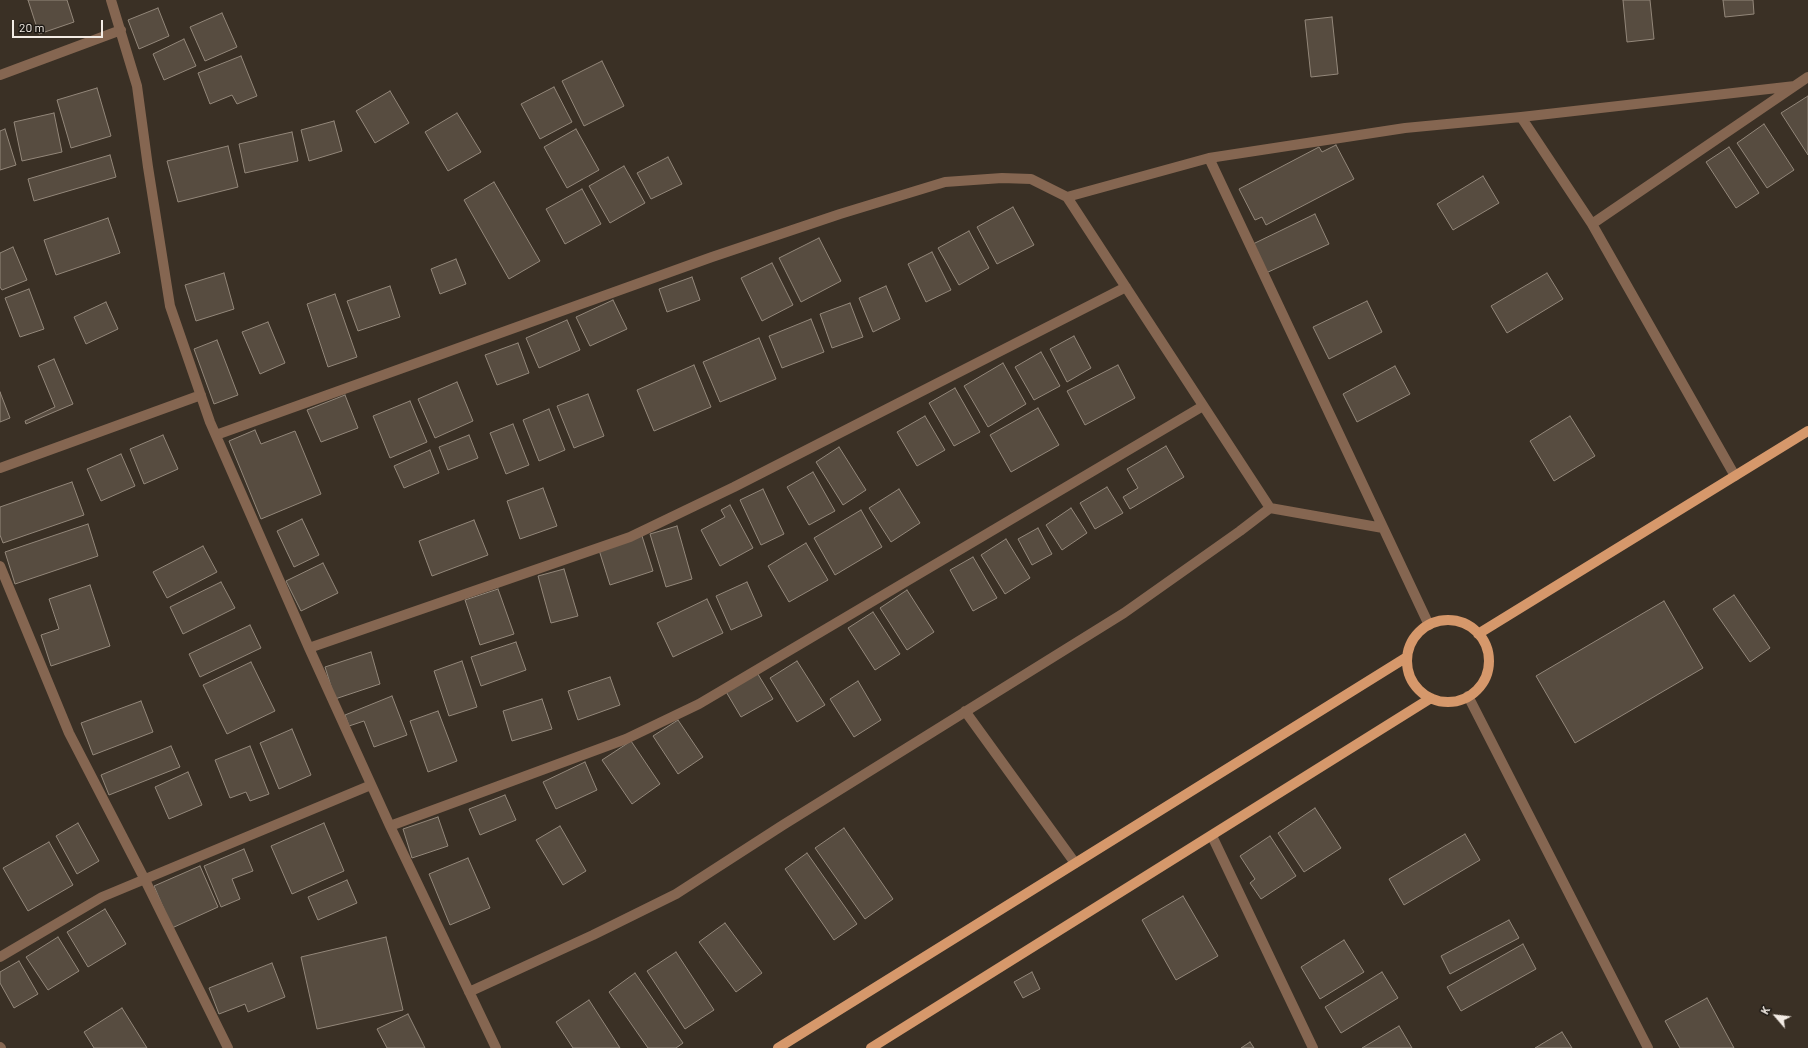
<!DOCTYPE html>
<style>
body{margin:0}
#map{position:relative;width:1808px;height:1048px;overflow:hidden;background:#3a3025;font-family:Barlow,sans-serif}
canvas{display:block}
.north{position:absolute;left:1756px;top:996px;width:40px;height:40px;-webkit-text-stroke:3px #1d1914;paint-order:stroke;rotate:298deg;font-size:11px;font-weight:700;line-height:16px;text-align:center;color:#f3ece5}
.north::after{content:'';display:block;margin:auto;width:14px;height:18px;background:#f3ece5;clip-path:polygon(50% 0,100% 100%,50% 72%,0 100%)}
.scale{position:absolute;left:12px;top:20px;width:91px;height:18px;box-sizing:border-box;border:2px solid #f3ece5;border-top:0;padding-left:5px;font-size:12px;line-height:14px;white-space:nowrap;color:#f3ece5;-webkit-text-stroke:3px #1d1914;paint-order:stroke}
</style>
<div id="map">
<canvas width="1808" height="1048"></canvas>
<div class="north">K</div>
<div class="scale">20 m</div>
</div>
<script>
const ctx = document.querySelector('canvas').getContext('2d');
ctx.lineJoin = 'round';
function fill(path, color) {
  ctx.fillStyle = color;
  ctx.fill(path, 'evenodd');
}
function poly(rows) {
  const path = new Path2D();
  for (const r of rows) {
    if (r.length === 3) {
      path.moveTo(r[0] + r[2], r[1]);
      path.arc(r[0], r[1], r[2], 0, 2 * Math.PI);
      continue;
    }
    path.moveTo(r[0], r[1]);
    for (let i = 2; i < r.length; i += 2) path.lineTo(r[i], r[i + 1]);
  }
  return path;
}
function stroke(path, color, width, dash) {
  ctx.strokeStyle = color;
  ctx.lineWidth = width;
  ctx.lineCap = dash ? 'butt' : 'round';
  ctx.setLineDash(dash || []);
  ctx.stroke(path);
}
const building = poly([
 [28,0,67,0,74,22,39,34,28,0],
 [1623,0,1650,0,1654,39,1627,42,1623,0],
 [1723,0,1753,0,1754,14,1725,17,1723,0],
 [158,8,169,36,139,49,128,20,158,8],
 [222,13,237,47,205,61,190,27,222,13],
 [1332,17,1338,74,1311,77,1305,20,1332,17],
 [184,39,196,66,164,80,153,54,184,39],
 [241,56,257,96,237,104,232,95,210,104,198,73,241,56],
 [602,61,624,106,584,126,562,81,602,61],
 [554,87,572,122,540,139,521,104,554,87],
 [97,88,111,136,71,148,57,100,97,88],
 [390,91,409,123,375,143,356,111,390,91],
 [1808,96,1808,155,1781,113,1808,96],
 [54,113,62,152,22,161,14,122,54,113],
 [457,113,481,152,448,171,425,132,457,113],
 [334,121,342,151,309,161,301,130,334,121],
 [1764,124,1794,170,1767,188,1737,143,1764,124],
 [5,129,16,165,0,170,0,131,5,129],
 [576,129,599,170,567,188,544,147,576,129],
 [292,132,298,161,245,173,239,144,292,132],
 [1336,145,1354,179,1266,225,1262,217,1255,220,1239,189,1319,147,1322,152,1336,145],
 [228,146,238,187,178,202,167,161,228,146],
 [1729,147,1759,193,1736,208,1706,162,1729,147],
 [110,155,116,177,34,201,28,179,110,155],
 [668,157,682,184,651,199,637,173,668,157],
 [624,166,645,203,610,223,589,186,624,166],
 [1483,176,1499,203,1453,230,1437,204,1483,176],
 [494,182,540,261,509,279,464,200,494,182],
 [582,189,601,224,565,244,546,209,582,189],
 [1013,207,1034,245,997,264,977,227,1013,207],
 [1315,214,1329,244,1266,273,1253,244,1315,214],
 [108,218,120,253,56,275,44,240,108,218],
 [969,231,989,268,959,285,938,248,969,231],
 [819,238,841,281,801,302,779,258,819,238],
 [13,247,27,280,2,290,0,287,0,253,13,247],
 [932,252,951,290,926,302,908,264,932,252],
 [456,259,466,284,440,294,431,269,456,259],
 [772,263,793,305,762,321,741,278,772,263],
 [224,273,234,309,196,321,185,285,224,273],
 [1547,273,1563,299,1507,333,1491,306,1547,273],
 [692,277,700,300,667,312,659,289,692,277],
 [390,286,400,317,358,331,347,301,390,286],
 [886,286,900,319,873,332,859,298,886,286],
 [29,289,44,329,20,337,5,298,29,289],
 [335,294,357,357,328,367,307,304,335,294],
 [613,300,627,329,590,346,576,317,613,300],
 [1367,301,1382,332,1329,359,1313,327,1367,301],
 [106,302,118,329,86,344,74,317,106,302],
 [850,303,863,337,832,348,820,314,850,303],
 [811,319,824,352,782,368,769,336,811,319],
 [567,320,580,350,539,368,526,338,567,320],
 [268,322,285,363,260,374,242,332,268,322],
 [1074,336,1091,368,1067,382,1050,349,1074,336],
 [759,338,776,379,720,402,703,362,759,338],
 [217,340,238,395,214,404,194,349,217,340],
 [518,343,529,373,497,385,485,355,518,343],
 [1041,352,1060,386,1034,400,1015,367,1041,352],
 [54,359,73,404,26,424,25,421,55,407,38,366,54,359],
 [1003,363,1026,404,988,427,964,386,1003,363],
 [694,365,711,407,654,431,637,390,694,365],
 [1118,365,1135,398,1085,425,1067,391,1118,365],
 [1395,366,1410,394,1357,422,1343,394,1395,366],
 [457,382,473,421,435,438,418,399,457,382],
 [955,388,980,432,954,446,929,403,955,388],
 [0,392,10,418,0,422,0,392],
 [588,394,604,436,574,448,557,406,588,394],
 [345,395,358,428,321,442,307,410,345,395],
 [410,401,427,442,390,458,373,416,410,401],
 [1038,408,1059,445,1011,472,990,435,1038,408],
 [549,409,565,450,539,461,523,420,549,409],
 [925,416,945,450,917,466,897,432,925,416],
 [1570,416,1595,456,1554,481,1530,441,1570,416],
 [513,424,529,465,506,474,490,433,513,424],
 [255,430,261,444,295,431,321,494,261,519,229,441,255,430],
 [163,435,178,469,144,484,130,449,163,435],
 [469,435,478,458,448,470,439,447,469,435],
 [1166,446,1184,477,1130,509,1123,497,1138,488,1127,469,1166,446],
 [839,447,866,490,843,505,816,462,839,447],
 [430,450,439,473,404,488,394,466,430,450],
 [121,454,135,486,101,501,87,469,121,454],
 [813,472,835,511,809,525,787,487,813,472],
 [72,482,84,515,3,543,0,535,0,507,72,482],
 [1107,487,1123,513,1095,529,1080,503,1107,487],
 [543,488,557,526,520,539,507,501,543,488],
 [763,489,784,534,761,545,740,500,763,489],
 [899,489,920,523,891,542,869,508,899,489],
 [730,505,753,548,720,566,701,530,725,517,721,510,730,505],
 [1071,508,1087,533,1062,550,1046,525,1071,508],
 [861,510,882,547,835,575,814,538,861,510],
 [302,519,319,555,294,567,277,531,302,519],
 [474,520,488,555,432,576,419,541,474,520],
 [88,524,98,556,15,584,5,552,88,524],
 [677,526,692,579,666,587,650,534,677,526],
 [1038,528,1052,554,1032,565,1018,539,1038,528],
 [642,536,653,571,610,585,599,550,642,536],
 [1006,539,1030,578,1005,594,981,555,1006,539],
 [806,543,828,580,789,602,768,566,806,543],
 [203,546,217,572,167,598,153,572,203,546],
 [973,557,997,598,973,611,950,570,973,557],
 [323,563,338,593,301,611,286,581,323,563],
 [564,569,578,616,551,623,538,576,564,569],
 [221,582,235,608,183,634,170,607,221,582],
 [747,582,762,616,731,630,716,596,747,582],
 [90,585,110,646,51,666,41,635,59,629,49,599,90,585],
 [498,589,514,634,480,645,465,600,498,589],
 [907,590,934,632,907,650,880,608,907,590],
 [1734,595,1770,648,1750,662,1713,609,1734,595],
 [707,599,723,633,673,657,657,623,707,599],
 [1664,601,1703,668,1575,743,1536,676,1664,601],
 [873,612,900,654,875,670,848,628,873,612],
 [250,625,261,648,200,677,189,654,250,625],
 [516,642,526,670,481,686,471,657,516,642],
 [371,652,380,684,335,699,325,667,371,652],
 [462,661,477,707,449,716,434,671,462,661],
 [797,661,825,705,797,722,770,678,797,661],
 [251,662,275,711,227,734,203,685,251,662],
 [756,671,773,699,741,717,725,690,756,671],
 [610,677,620,705,578,720,568,691,610,677],
 [858,681,881,720,854,737,830,699,858,681],
 [392,696,407,735,374,747,364,721,349,726,345,715,392,696],
 [542,699,552,729,512,741,503,711,542,699],
 [141,701,153,732,93,755,81,723,141,701],
 [438,711,457,761,428,772,410,721,438,711],
 [678,720,703,757,678,774,653,736,678,720],
 [292,729,311,775,279,789,260,743,292,729],
 [631,741,660,784,632,804,602,760,631,741],
 [171,746,180,767,109,795,101,775,171,746],
 [250,746,269,794,250,801,246,792,230,798,215,760,250,746],
 [585,762,597,790,556,809,543,782,585,762],
 [188,772,202,805,169,819,155,787,188,772],
 [505,795,516,820,480,835,469,809,505,795],
 [1315,808,1341,848,1304,872,1278,833,1315,808],
 [438,817,448,846,412,858,403,829,438,817],
 [78,823,99,861,77,874,56,836,78,823],
 [324,823,344,871,292,894,271,846,324,823],
 [560,826,586,871,563,885,536,840,560,826],
 [844,828,893,899,865,919,815,848,844,828],
 [1465,834,1480,860,1404,905,1389,879,1465,834],
 [1270,836,1296,876,1261,899,1250,883,1255,879,1240,856,1270,836],
 [49,842,73,885,28,911,3,868,49,842],
 [244,849,253,871,232,879,240,899,221,907,204,866,244,849],
 [807,853,857,924,834,940,785,869,807,853],
 [468,858,490,908,450,925,429,874,468,858],
 [200,866,218,907,172,928,154,886,200,866],
 [347,880,357,903,318,920,308,897,347,880],
 [1183,896,1218,956,1176,980,1142,920,1183,896],
 [105,909,126,944,88,967,67,932,105,909],
 [1509,920,1519,938,1450,974,1441,956,1509,920],
 [725,923,762,973,736,992,699,942,725,923],
 [58,937,79,971,48,990,26,957,58,937],
 [386,937,403,1010,317,1029,301,957,386,937],
 [1344,940,1364,972,1320,999,1301,967,1344,940],
 [1523,944,1536,969,1461,1011,1447,987,1523,944],
 [676,952,714,1010,685,1029,647,971,676,952],
 [19,961,38,994,14,1008,0,983,0,972,19,961],
 [272,963,285,997,248,1012,245,1004,219,1014,209,988,272,963],
 [1032,972,1040,989,1023,998,1014,982,1032,972],
 [1382,972,1398,998,1341,1033,1325,1007,1382,972],
 [635,973,683,1043,676,1048,648,1048,609,992,635,973],
 [1707,998,1734,1048,1680,1048,1665,1021,1707,998],
 [589,1000,620,1048,573,1048,556,1022,589,1000],
 [122,1008,147,1048,94,1048,84,1032,122,1008],
 [408,1014,425,1048,387,1048,377,1029,408,1014],
 [1399,1026,1412,1048,1362,1048,1399,1026],
 [1562,1032,1572,1048,1535,1048,1562,1032],
 [1250,1042,1254,1048,1241,1048,1250,1042]
]);
fill(building, '#574c40');
stroke(building, '#93877a', 1);
stroke(poly([
 [111,0,137,86,148,167,170,306,210,422,309,648,390,826,496,1048],
 [0,75,121,30],
 [1521,117,1592,224,1735,476],
 [1209,158,1429,625],
 [1067,197,1209,158,1405,128,1521,117,1795,86],
 [1592,224,1808,77],
 [216,435,712,257,840,214,945,182,1002,178,1031,179,1067,197,1270,508],
 [0,468,201,395],
 [0,566,69,733,145,880,228,1048],
 [309,648,630,537,734,487,1126,287],
 [1468,696,1648,1048],
 [965,711,1075,863],
 [390,826,626,739,699,704,1203,406],
 [1212,836,1313,1048],
 [0,957,102,897,371,785],
 [469,992,593,935,676,894,783,825,1124,613,1240,531,1270,508,1383,528],
 [0,1047,1,1048]
]), '#856651', 10);
stroke(poly([
 [1448,661,41],
 [1478,634,1808,431],
 [778,1048,1407,657],
 [871,1048,1431,698]
]), '#d6986b', 10);
</script>
